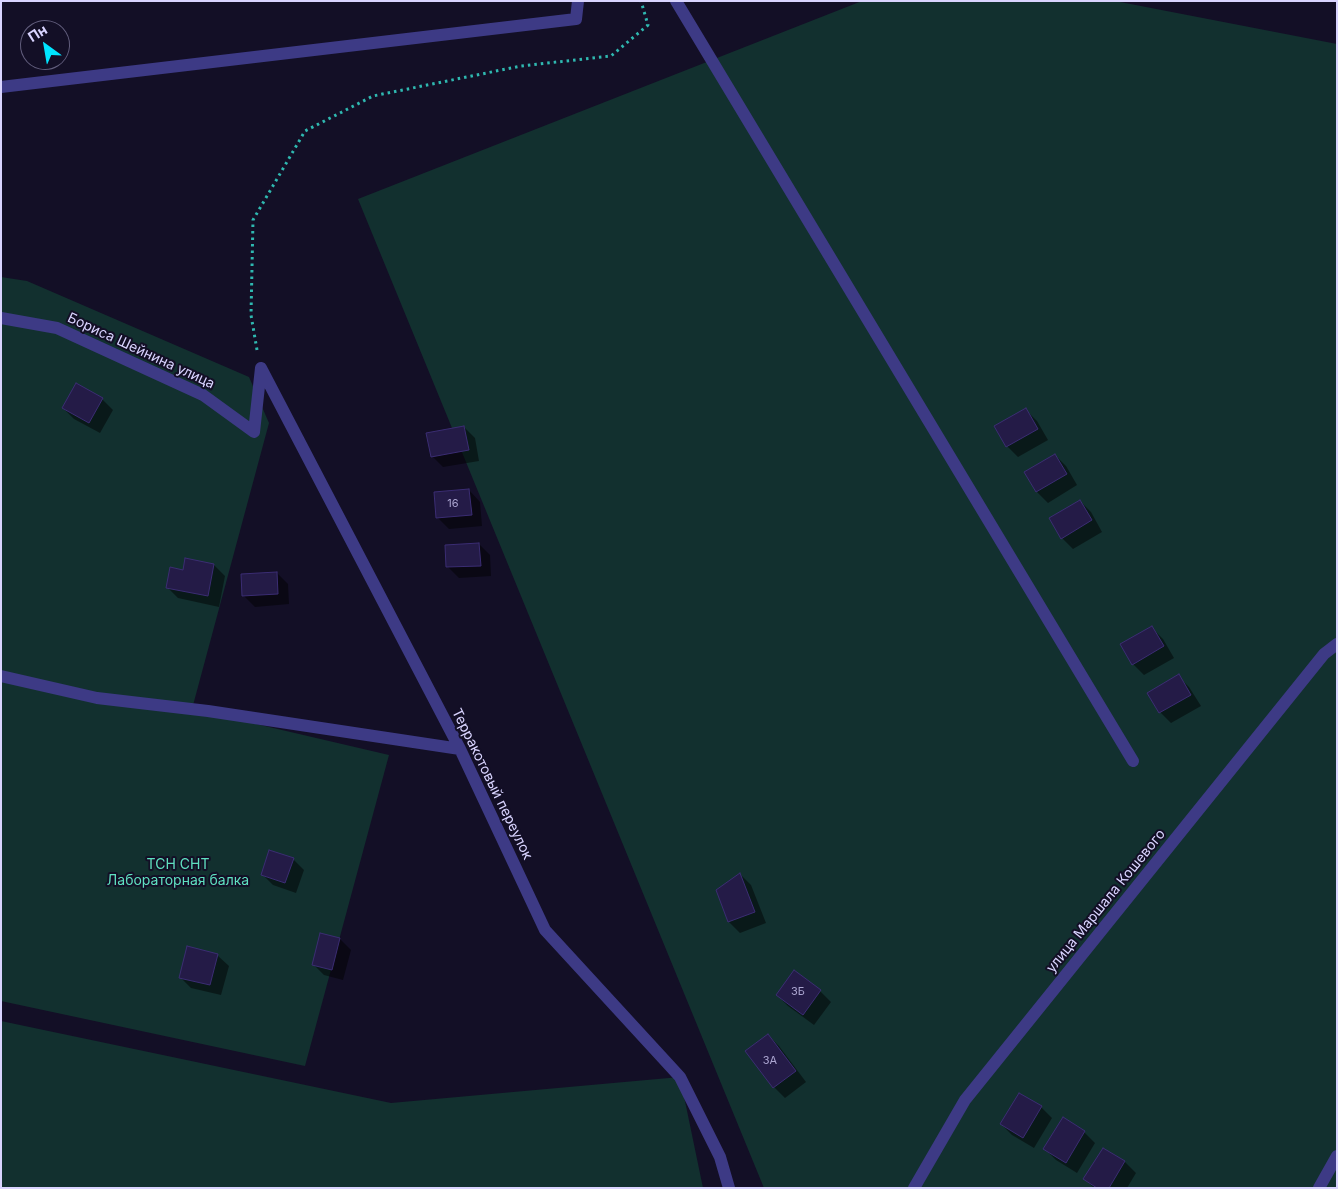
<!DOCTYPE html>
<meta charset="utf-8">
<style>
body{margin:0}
#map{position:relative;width:1338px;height:1189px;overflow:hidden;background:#130f26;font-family:Inter,sans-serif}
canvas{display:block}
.frame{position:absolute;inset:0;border:2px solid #d9d4ff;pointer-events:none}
.north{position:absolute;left:20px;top:20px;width:50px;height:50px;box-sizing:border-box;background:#130f26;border:1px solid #625e7d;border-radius:50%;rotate:328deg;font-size:14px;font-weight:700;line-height:20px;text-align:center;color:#d9d4ff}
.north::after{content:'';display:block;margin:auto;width:18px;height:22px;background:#00e5ff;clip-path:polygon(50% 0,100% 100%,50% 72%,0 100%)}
</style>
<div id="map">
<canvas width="1338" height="1189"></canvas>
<div class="frame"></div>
<div class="north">Пн</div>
</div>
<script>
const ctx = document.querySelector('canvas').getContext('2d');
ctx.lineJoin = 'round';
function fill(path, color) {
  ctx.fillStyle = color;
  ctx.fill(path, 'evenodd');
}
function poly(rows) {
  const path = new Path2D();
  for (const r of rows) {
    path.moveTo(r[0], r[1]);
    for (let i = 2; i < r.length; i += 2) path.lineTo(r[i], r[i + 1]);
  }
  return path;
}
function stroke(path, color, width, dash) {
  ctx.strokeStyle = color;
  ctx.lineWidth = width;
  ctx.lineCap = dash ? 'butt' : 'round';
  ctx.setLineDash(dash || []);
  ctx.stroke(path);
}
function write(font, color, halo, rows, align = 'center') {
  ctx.font = font + ' Inter,sans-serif';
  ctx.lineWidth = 4;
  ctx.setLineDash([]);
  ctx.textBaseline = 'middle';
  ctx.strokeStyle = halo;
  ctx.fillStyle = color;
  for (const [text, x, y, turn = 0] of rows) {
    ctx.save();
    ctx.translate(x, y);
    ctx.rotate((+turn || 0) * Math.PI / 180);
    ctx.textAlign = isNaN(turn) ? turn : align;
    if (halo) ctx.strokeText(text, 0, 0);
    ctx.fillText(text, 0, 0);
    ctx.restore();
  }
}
fill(poly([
 [862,1,1115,1,1337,44,1337,1188,764,1188,358,199],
 [1,277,27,281,249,377,269,423,192,709,389,755,305,1066,1,1001],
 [1,1021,391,1103,680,1077,703,1188,1,1188]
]), '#12302f');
fill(poly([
 [102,399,113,410,100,433,74,419,63,408],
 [1026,410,1037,421,1048,440,1018,457,1007,446],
 [464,427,475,438,479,461,443,467,432,456],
 [1055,455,1066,466,1077,485,1048,503,1037,492],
 [469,490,480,502,482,526,449,529,438,518],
 [1080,501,1091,512,1102,532,1073,549,1062,538],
 [479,544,490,555,491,576,459,578,448,567],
 [186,560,214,565,225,576,219,607,178,598,167,587,183,571],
 [277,573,288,584,289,604,255,607,244,596],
 [1152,628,1163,639,1174,658,1144,675,1133,664,1122,645],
 [1178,676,1189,687,1201,706,1171,723,1160,712],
 [293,859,304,870,296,893,273,885,262,874],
 [740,874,751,885,766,923,740,933,729,922,718,891],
 [340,939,351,950,343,980,324,975,313,964],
 [217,955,229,966,221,995,191,988,180,977],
 [820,991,831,1002,814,1025,788,1006,777,995],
 [768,1035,779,1046,806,1082,785,1098,774,1087],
 [1041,1107,1052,1118,1034,1148,1012,1135,1001,1124],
 [1084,1132,1095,1143,1077,1173,1056,1160,1045,1149],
 [1103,1149,1125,1162,1136,1173,1127,1188,1094,1188,1085,1179]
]), '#0007');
const building = poly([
 [76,383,103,398,89,423,62,408,76,383],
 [1026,408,1038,429,1006,447,994,426,1026,408],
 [464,426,469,450,431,457,426,433,464,426],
 [1055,454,1067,474,1036,492,1024,472,1055,454],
 [469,489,472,515,436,518,434,492,469,489],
 [1080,500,1092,520,1061,539,1049,518,1080,500],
 [479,543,481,566,446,567,445,545,479,543],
 [185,558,214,564,208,596,166,588,170,567,183,570,185,558],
 [277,572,278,594,242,596,241,574,277,572],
 [1152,626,1164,646,1132,665,1120,644,1152,626],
 [1179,674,1191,695,1159,713,1147,693,1179,674],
 [269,850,294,858,285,883,261,875,269,850],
 [740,873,755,912,728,922,716,890,740,873],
 [320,933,340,938,332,970,312,965,320,933],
 [187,946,218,954,210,985,179,978,187,946],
 [794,970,821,990,803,1015,776,995,794,970],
 [768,1034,796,1071,773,1088,745,1051,768,1034],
 [1019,1093,1042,1106,1023,1138,1000,1124,1019,1093],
 [1063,1117,1085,1131,1066,1163,1043,1149,1063,1117],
 [1103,1148,1125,1161,1109,1188,1097,1188,1083,1179,1103,1148]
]);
fill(building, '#241b47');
stroke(building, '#3b2d73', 1);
stroke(poly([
 [257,350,251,315,253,220,305,131,373,96,521,66,611,56,648,25,641,1]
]), '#2fb8b0', 3, [2.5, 4]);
stroke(poly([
 [676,1,1133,761],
 [1,87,576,19,578,1],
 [1,318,57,328,203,395,254,432,261,368],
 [261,368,460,749,545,930,680,1077,720,1157,729,1188],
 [1,676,97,698,208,711,460,749],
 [914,1188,965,1100,1324,654,1337,644],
 [1319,1188,1337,1156]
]), '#3d3a85', 12);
write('11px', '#aca6d1', null, [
 ["16",453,504],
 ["3Б",798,992],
 ["3А",770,1061]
]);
write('14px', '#d9d4ff', '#130f26', [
 ["Бориса Шейнина улица",141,351,25],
 ["Терракотовый переулок",492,784,64],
 ["улица Маршала Кошевого",1106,901,-51]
]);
write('14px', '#5fe0c0', '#130f26', [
 ["ТСН СНТ",178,865],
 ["Лабораторная балка",178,881]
]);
</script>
